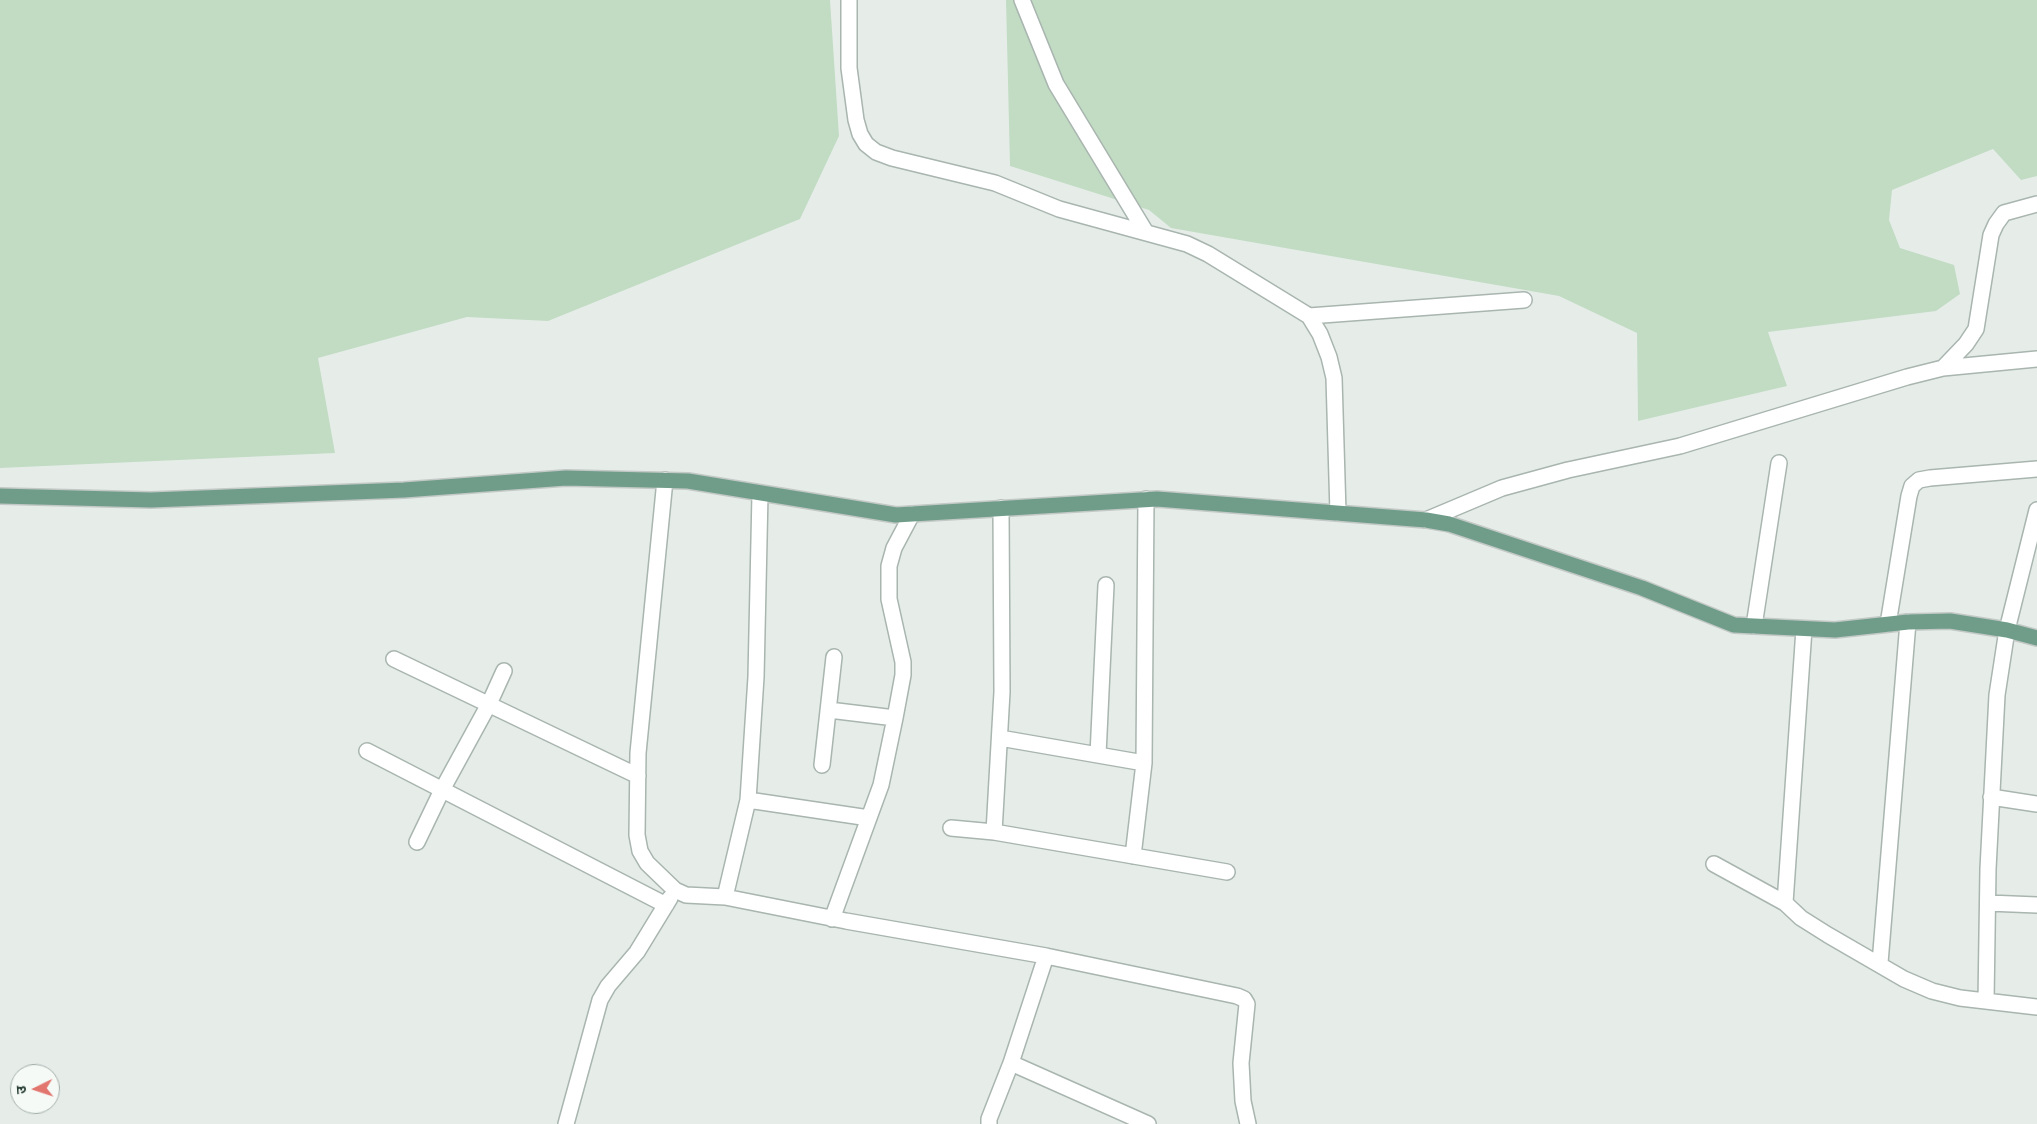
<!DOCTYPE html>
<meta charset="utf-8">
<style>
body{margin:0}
#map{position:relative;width:2037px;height:1124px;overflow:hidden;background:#e6ede9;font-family:"Open Sans","Noto Sans Devanagari",sans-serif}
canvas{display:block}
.north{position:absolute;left:10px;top:1064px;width:50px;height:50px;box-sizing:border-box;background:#f6faf7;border:1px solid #a3aea9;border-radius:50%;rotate:266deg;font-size:14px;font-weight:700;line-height:20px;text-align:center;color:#273d33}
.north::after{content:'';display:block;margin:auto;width:18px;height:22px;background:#e2766f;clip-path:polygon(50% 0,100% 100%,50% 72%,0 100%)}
</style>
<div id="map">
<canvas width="2037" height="1124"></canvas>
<div class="north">उ</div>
</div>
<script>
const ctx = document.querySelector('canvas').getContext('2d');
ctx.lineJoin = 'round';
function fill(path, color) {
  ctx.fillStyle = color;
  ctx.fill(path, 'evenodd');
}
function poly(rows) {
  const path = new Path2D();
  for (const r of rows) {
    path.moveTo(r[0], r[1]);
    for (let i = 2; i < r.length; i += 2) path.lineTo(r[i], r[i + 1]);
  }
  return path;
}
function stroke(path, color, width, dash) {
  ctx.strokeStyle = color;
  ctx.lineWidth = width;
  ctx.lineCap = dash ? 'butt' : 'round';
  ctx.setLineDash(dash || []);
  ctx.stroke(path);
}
fill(poly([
 [0,0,830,0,839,136,800,219,548,321,467,317,318,358,335,453,0,468],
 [1006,0,2037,0,2037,176,2021,180,1993,149,1892,190,1889,220,1900,248,1954,265,1960,294,1936,311,1768,332,1787,386,1638,421,1637,333,1559,296,1171,228,1149,210,1010,166]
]), '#c2dcc4');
const minor = poly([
 [849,0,849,68,856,120,860,134,866,144,876,152,892,158,995,183,1059,209,1187,244,1208,254,1309,316,1320,334,1329,357,1334,378,1338,513],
 [1022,0,1056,84,1145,231],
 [1309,316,1524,300],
 [1943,368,1966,344,1976,329,1991,235,1996,224,2004,213,2037,204],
 [665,480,638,753,637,835,640,851,647,863,675,890,686,895,725,897,846,921,1046,956,1237,996,1244,999,1247,1004,1241,1063,1243,1101,1248,1124],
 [1426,520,1502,488,1568,470,1680,446,1907,377,1943,368,2037,359],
 [1888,624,1909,496,1912,486,1919,480,1930,478,2037,469],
 [1754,626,1779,463],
 [394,659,638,776],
 [829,710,895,718],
 [1000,738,1144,763],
 [367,751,666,905],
 [1098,755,1106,585],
 [822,765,834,657],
 [1991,797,2037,804],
 [748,800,869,818],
 [951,828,994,832,1227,872],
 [994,832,1002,692,1001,508],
 [417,842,442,790,489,704,504,671],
 [1133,856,1144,763,1146,499],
 [1714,864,1785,903,1801,918,1828,935,1904,979,1932,991,1960,998,2037,1007],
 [725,897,748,800,756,677,760,494],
 [1785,903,1804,629],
 [1988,903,2037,905],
 [832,919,881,785,895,718,903,675,903,662,889,599,889,566,894,548,912,514],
 [1880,963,1908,622],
 [1986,1001,1988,869,1997,695,2007,630,2037,510],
 [1011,1063,1148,1124],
 [566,1124,600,1000,608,986,637,952,670,898],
 [989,1124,989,1119,1011,1063,1046,956]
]);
const major = poly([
 [0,496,151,500,404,490,566,478,688,481,896,515,1157,499,1426,520,1449,524,1642,588,1734,625,1835,630,1908,622,1950,621,2007,630,2037,638]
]);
stroke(minor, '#a9b5af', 18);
stroke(major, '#c3c9c6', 18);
stroke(minor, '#fff', 15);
stroke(major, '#709d8a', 15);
</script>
